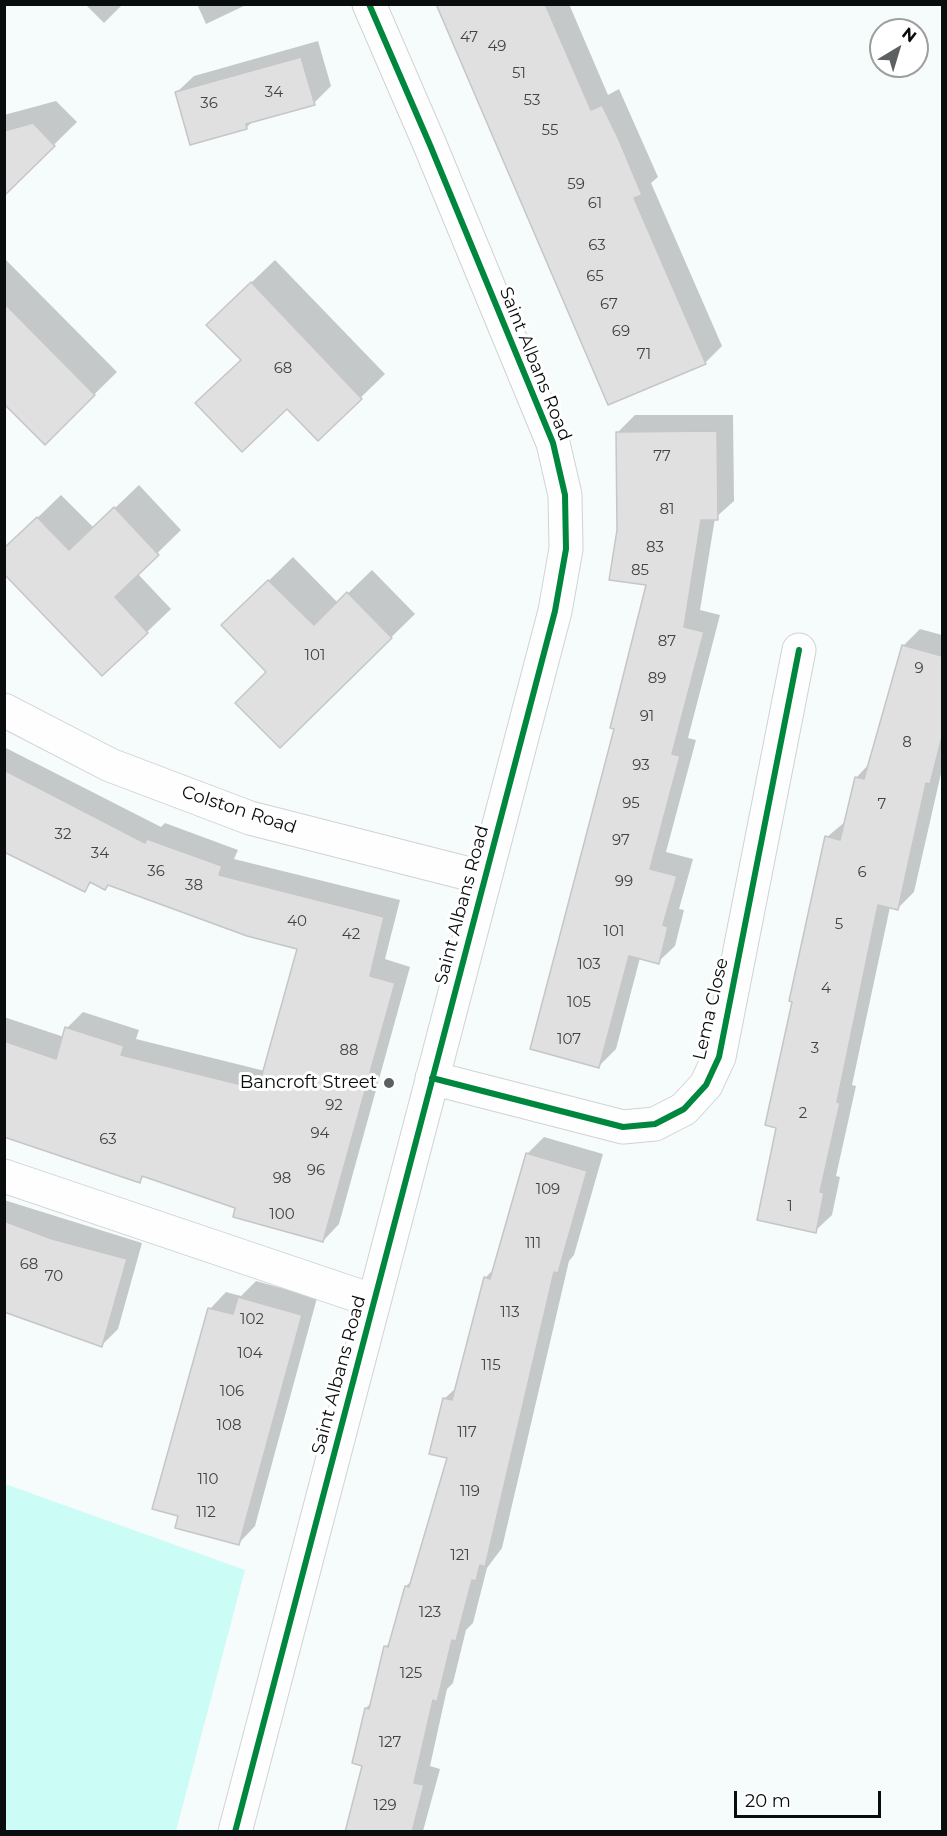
<!DOCTYPE html>
<style>
body{margin:0}
#map{position:relative;width:947px;height:1836px;overflow:hidden;background:#f6fbfb;font-family:Montserrat,sans-serif}
canvas{display:block}
.frame{position:absolute;inset:0;border:6px solid #0a0d0d;pointer-events:none}
.north{position:absolute;left:869px;top:18px;width:60px;height:60px;box-sizing:border-box;background:#fff;border:2px solid #9d9e9e;border-radius:50%;rotate:38deg;font-size:16px;font-weight:700;line-height:24px;text-align:center;color:#0a0d0d}
.north::after{content:'';display:block;margin:auto;width:21px;height:27px;background:#5d6060;clip-path:polygon(50% 0,100% 100%,50% 72%,0 100%)}
.scale{position:absolute;left:734px;top:1791px;width:147px;height:27px;box-sizing:border-box;border:3px solid #0a0d0d;border-top:0;padding-left:8px;font-size:18px;line-height:21px;white-space:nowrap;color:#0a0d0d;-webkit-text-stroke:4px #fff;paint-order:stroke}
</style>
<div id="map">
<canvas width="947" height="1836"></canvas>
<div class="frame"></div>
<div class="north">N</div>
<div class="scale">20 m</div>
</div>
<script>
const ctx = document.querySelector('canvas').getContext('2d');
ctx.lineJoin = 'round';
function fill(path, color) {
  ctx.fillStyle = color;
  ctx.fill(path, 'evenodd');
}
function poly(rows) {
  const path = new Path2D();
  for (const r of rows) {
    path.moveTo(r[0], r[1]);
    for (let i = 2; i < r.length; i += 2) path.lineTo(r[i], r[i + 1]);
  }
  return path;
}
function stroke(path, color, width, dash) {
  ctx.strokeStyle = color;
  ctx.lineWidth = width;
  ctx.lineCap = dash ? 'butt' : 'round';
  ctx.setLineDash(dash || []);
  ctx.stroke(path);
}
function write(font, color, halo, rows, align = 'center') {
  ctx.font = font + ' Montserrat,sans-serif';
  ctx.lineWidth = 6;
  ctx.setLineDash([]);
  ctx.textBaseline = 'middle';
  ctx.strokeStyle = halo;
  ctx.fillStyle = color;
  for (const [text, x, y, turn = 0] of rows) {
    ctx.save();
    ctx.translate(x, y);
    ctx.rotate((+turn || 0) * Math.PI / 180);
    ctx.textAlign = isNaN(turn) ? turn : align;
    if (halo) ctx.strokeText(text, 0, 0);
    ctx.fillText(text, 0, 0);
    ctx.restore();
  }
}
fill(poly([
 [5,1484,245,1570,176,1831,5,1831]
]), '#ccfcf6');
fill(poly([
 [85,4,123,4,104,23],
 [197,4,248,4,206,24],
 [437,4,569,4,608,95,619,89,658,177,651,183,722,346,705,363],
 [318,41,331,86,314,103,254,120,246,128,177,92,194,76],
 [56,101,77,122,4,194,4,115],
 [4,258,117,372,45,443,4,402],
 [275,260,385,374,318,439,242,359,232,301],
 [635,415,733,415,734,501,715,518,700,610,720,615,688,738,696,740,666,852,693,859,679,909,684,910,675,946,658,962,640,958,616,1049,599,1066,616,728,648,584,618,531,618,432],
 [139,485,181,530,137,573,171,609,103,674,4,550,61,495,94,528],
 [293,557,338,603,372,570,415,614,280,746,268,672,247,602],
 [920,629,942,635,942,769,914,892,898,908,890,907,852,1085,856,1086,836,1176,840,1177,832,1215,815,1231,827,837,846,821,856,778,869,764,903,646],
 [4,747,161,827,165,823,238,850,234,859,400,900,385,959,410,967,339,1224,323,1241,145,1175,139,1182,4,1134,4,1017,64,1037,67,1028,83,1012,139,1030,136,1039,265,1071,299,948,109,884,92,882,84,890,4,850],
 [544,1137,603,1154,574,1255,569,1261,502,1548,487,1568,473,1623,466,1630,453,1683,447,1689,430,1766,440,1769,423,1831,427,1832,346,1832,364,1765,366,1708,372,1702,386,1646,391,1641,406,1586,413,1580,449,1457,444,1399,457,1387,485,1278,494,1269,527,1154],
 [4,1200,142,1243,118,1329,102,1345,4,1311],
 [256,1281,317,1298,255,1526,239,1543,210,1309,226,1292,241,1296]
]), '#0003');
const building = poly([
 [436,4,545,4,591,110,602,105,619,140,642,195,634,198,706,364,608,405,436,4],
 [301,57,315,105,246,124,247,129,190,145,175,92,301,57],
 [33,123,55,146,4,196,4,131,33,123],
 [251,282,362,399,318,441,287,409,242,452,195,403,241,360,206,325,251,282],
 [4,303,95,395,45,445,4,404,4,303],
 [717,431,718,520,701,520,684,627,704,632,672,754,680,756,650,869,677,876,663,925,668,927,659,964,629,956,599,1068,530,1049,614,729,610,728,646,585,609,580,617,530,616,432,717,431],
 [114,507,159,555,115,597,148,633,102,676,4,574,4,548,37,517,69,550,114,507],
 [268,580,314,625,347,592,392,638,280,748,235,703,266,672,221,625,268,580],
 [902,645,942,656,942,737,930,784,926,783,898,910,878,905,837,1102,840,1103,820,1192,824,1193,816,1233,757,1220,776,1128,765,1125,792,1002,789,1001,825,836,840,840,855,777,864,779,902,645],
 [4,770,145,843,147,839,222,866,219,875,384,917,370,976,395,983,323,1242,233,1217,235,1208,142,1176,140,1183,4,1137,4,1041,56,1059,65,1027,124,1046,121,1055,258,1089,297,949,247,936,108,885,105,890,90,882,85,892,4,852,4,770],
 [526,1153,587,1171,558,1273,554,1272,485,1567,480,1565,476,1581,472,1580,456,1641,452,1640,437,1702,433,1700,414,1783,424,1785,412,1832,345,1832,362,1766,352,1763,365,1708,369,1709,384,1646,388,1647,405,1586,409,1587,447,1458,429,1454,443,1398,452,1400,484,1277,490,1279,526,1153],
 [4,1221,52,1239,127,1259,102,1347,4,1312,4,1221],
 [238,1297,302,1315,239,1545,175,1528,178,1516,152,1509,208,1308,233,1314,238,1297]
]);
fill(building, '#e0e0e0');
stroke(building, '#c6c6c6', 1.5);
const minor = poly([
 [4,710,110,765,250,818,485,878],
 [432,1078,623,1127,655,1124,684,1109,706,1085,719,1057,799,650],
 [4,1176,374,1301],
 [235,1832,555,611,566,549,565,495,553,443,430,145,369,4]
]);
stroke(minor, '#cfd4d3', 35);
stroke(minor, '#fefefe', 33);
stroke(poly([
 [432,1078,623,1127,655,1124,684,1109,706,1085,719,1057,799,650],
 [235,1832,555,611,566,549,565,495,553,443,430,145,369,4]
]), '#00873e', 6);
for (const [x, y, r, color] of [
 [389,1083,6,"#5d6060"]
]) {
  const dot = new Path2D();
  dot.arc(x, y, r, 0, 2 * Math.PI);
  ctx.fillStyle = color;
  ctx.fill(dot);
  stroke(dot, '#fff', 2);
}
write('15px', '#424444', null, [
 ["47",469,38],
 ["49",497,47],
 ["51",519,74],
 ["34",274,93],
 ["53",532,101],
 ["36",209,104],
 ["55",550,131],
 ["59",576,185],
 ["61",595,204],
 ["63",597,246],
 ["65",595,277],
 ["67",609,305],
 ["69",621,332],
 ["71",644,355],
 ["68",283,369],
 ["77",662,457],
 ["81",667,510],
 ["83",655,548],
 ["85",640,571],
 ["87",667,642],
 ["101",315,656],
 ["9",919,669],
 ["89",657,679],
 ["91",647,717],
 ["8",907,743],
 ["93",641,766],
 ["95",631,804],
 ["7",882,805],
 ["32",63,835],
 ["97",621,841],
 ["34",100,854],
 ["36",156,872],
 ["6",862,873],
 ["99",624,882],
 ["38",194,886],
 ["40",297,922],
 ["5",839,925],
 ["101",614,932],
 ["42",351,935],
 ["103",589,965],
 ["4",826,989],
 ["105",579,1003],
 ["107",569,1040],
 ["3",815,1049],
 ["88",349,1051],
 ["92",334,1106],
 ["2",803,1114],
 ["94",320,1134],
 ["63",108,1140],
 ["96",316,1171],
 ["98",282,1179],
 ["109",548,1190],
 ["1",790,1207],
 ["100",282,1215],
 ["111",533,1244],
 ["68",29,1265],
 ["70",54,1277],
 ["113",510,1313],
 ["102",252,1320],
 ["104",250,1354],
 ["115",491,1366],
 ["106",232,1392],
 ["108",229,1426],
 ["117",467,1433],
 ["110",208,1480],
 ["119",470,1492],
 ["112",206,1513],
 ["121",460,1556],
 ["123",430,1613],
 ["125",411,1674],
 ["127",390,1743],
 ["129",385,1806]
]);
write('18px', '#0a0d0d', '#fff', [
 ["Saint Albans Road",535,364,68],
 ["Colston Road",239,810,18],
 ["Saint Albans Road",462,905,-75],
 ["Lema Close",711,1009,-77],
 ["Saint Albans Road",339,1375,-75]
]);
write('18px', '#0a0d0d', '#fff', [
 ["Bancroft Street",377,1083]
], 'right');
</script>
